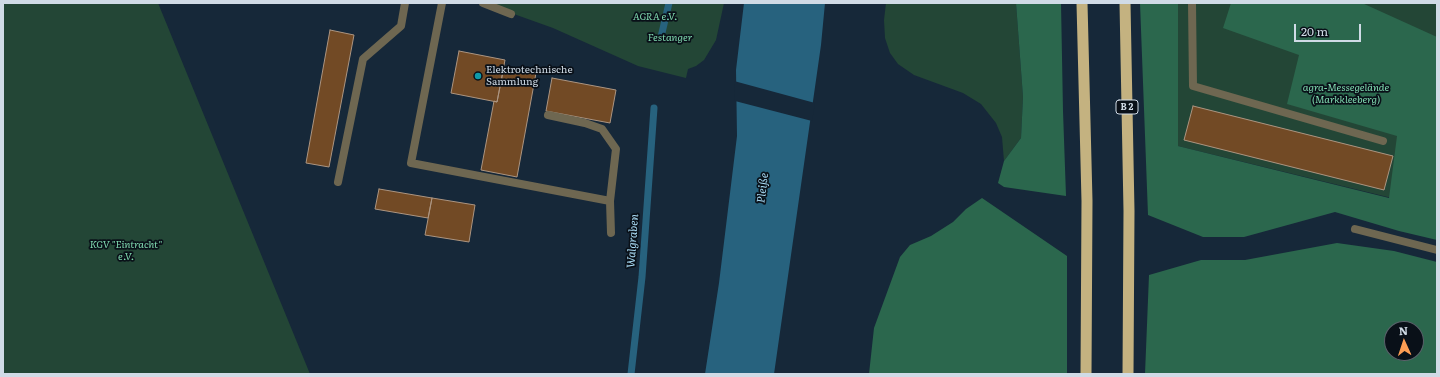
<!DOCTYPE html>
<meta charset="utf-8">
<style>
body{margin:0}
#map{position:relative;width:1440px;height:377px;overflow:hidden;background:#162839;font-family:Literata,serif}
canvas{display:block}
.frame{position:absolute;inset:0;border:4px solid #d0dbe6;pointer-events:none}
.north{position:absolute;left:1384px;top:321px;width:40px;height:40px;box-sizing:border-box;background:#091018;border:1px solid #59616a;border-radius:50%;rotate:357deg;font-size:11px;font-weight:700;line-height:16px;text-align:center;color:#d0dbe6}
.north::after{content:'';display:block;margin:auto;width:14px;height:18px;background:#fc9d53;clip-path:polygon(50% 0,100% 100%,50% 72%,0 100%)}
.scale{position:absolute;left:1294px;top:24px;width:67px;height:18px;box-sizing:border-box;border:2px solid #d0dbe6;border-top:0;padding-left:5px;font-size:12px;line-height:14px;white-space:nowrap;color:#d0dbe6;-webkit-text-stroke:3px #091018;paint-order:stroke}
</style>
<div id="map">
<canvas width="1440" height="377"></canvas>
<div class="frame"></div>
<div class="north">N</div>
<div class="scale">20 m</div>
</div>
<script>
const ctx = document.querySelector('canvas').getContext('2d');
ctx.lineJoin = 'round';
function fill(path, color) {
  ctx.fillStyle = color;
  ctx.fill(path, 'evenodd');
}
function poly(rows) {
  const path = new Path2D();
  for (const r of rows) {
    path.moveTo(r[0], r[1]);
    for (let i = 2; i < r.length; i += 2) path.lineTo(r[i], r[i + 1]);
  }
  return path;
}
function stroke(path, color, width, dash) {
  ctx.strokeStyle = color;
  ctx.lineWidth = width;
  ctx.lineCap = dash ? 'butt' : 'round';
  ctx.setLineDash(dash || []);
  ctx.stroke(path);
}
function write(font, color, halo, rows, align = 'center') {
  ctx.font = font + ' Literata,serif';
  ctx.lineWidth = 3.5;
  ctx.setLineDash([]);
  ctx.textBaseline = 'middle';
  ctx.strokeStyle = halo;
  ctx.fillStyle = color;
  for (const [text, x, y, turn = 0] of rows) {
    ctx.save();
    ctx.translate(x, y);
    ctx.rotate((+turn || 0) * Math.PI / 180);
    ctx.textAlign = isNaN(turn) ? turn : align;
    if (halo) ctx.strokeText(text, 0, 0);
    ctx.fillText(text, 0, 0);
    ctx.restore();
  }
}
fill(poly([
 [3,3,158,3,310,374,3,374],
 [483,3,724,3,716,40,704,60,696,66,688,69,686,78,638,66,553,28],
 [886,3,1016,3,1023,97,1021,138,1004,161,1002,137,996,123,981,104,963,93,914,75,898,64,890,53,885,38,884,20],
 [1140,3,1437,3,1437,209,1178,146]
]), '#234636');
fill(poly([
 [1016,3,1061,3,1063,111,1066,196,1004,187,998,183,1004,161,1021,138,1023,97],
 [1140,3,1178,3,1178,146,1389,198,1397,136,1287,104,1299,55,1223,28,1231,3,1362,3,1437,37,1437,240,1399,231,1335,212,1244,237,1203,237,1148,215],
 [982,198,1067,256,1067,374,869,374,874,328,900,257,910,245,931,236,953,222,966,209],
 [1337,243,1394,251,1437,262,1437,374,1145,374,1149,275,1201,260,1245,260],
 [1392,329,1416,329,1416,353,1392,353]
]), '#2b674d');
fill(poly([
 [744,3,825,3,821,45,774,374,705,374,719,283,737,136,736,70]
]), '#27627e');
fill(poly([
 [734,81,815,103,812,121,735,101]
]), '#162839');
stroke(poly([
 [661,37,669,3],
 [631,374,642,277,654,108]
]), '#27627e', 7);
const building = poly([
 [330,30,354,35,329,167,306,163,330,30],
 [459,51,505,60,497,102,451,93,459,51],
 [504,67,536,73,517,177,481,170,494,101,497,102,504,67],
 [552,78,616,90,610,123,546,111,552,78],
 [1193,106,1393,156,1384,190,1184,140,1193,106],
 [379,189,432,198,428,218,375,209,379,189],
 [432,198,475,205,469,242,425,235,432,198]
]);
fill(building, '#724a25');
stroke(building, '#ac9581', 1);
stroke(poly([
 [442,3,411,163,610,201],
 [483,3,511,14],
 [1192,3,1193,86,1383,141],
 [548,115,585,123,602,129,616,149,610,201,611,233],
 [338,182,363,59,401,26,405,3],
 [1355,229,1437,250]
]), '#6e6751', 8);
stroke(poly([
 [1082,3,1087,201,1086,374],
 [1125,3,1129,211,1128,374]
]), '#c4b280', 11);
for (const [x, y, r, color] of [
 [478,76,4,"#0f9aa8"]
]) {
  const dot = new Path2D();
  dot.arc(x, y, r, 0, 2 * Math.PI);
  ctx.fillStyle = color;
  ctx.fill(dot);
  stroke(dot, '#091018', 1.5);
}
for (const [x, y, w] of [
 [1127,107,22]
]) {
  const box = new Path2D();
  box.roundRect(x - w / 2, y - 7, w, 14, 3);
  ctx.fillStyle = '#091018';
  ctx.fill(box);
  stroke(box, '#d0dbe6', 1);
}
write('bold 9px', '#d0dbe6', null, [
 ["B 2",1127,107]
]);
write('italic 10px', '#80dab0', '#091018', [
 ["AGRA e.V.",655,17],
 ["Festanger",670,38],
 ["agra-Messegelände",1346,88],
 ["(Markkleeberg)",1346,100],
 ["KGV \"Eintracht\"",126,245],
 ["e.V.",126,257]
]);
write('10px', '#d0dbe6', '#091018', [
 ["Elektrotechnische",486,70],
 ["Sammlung",486,82]
], 'left');
write('italic 11px', '#a9dbf5', '#091018', [
 ["Pleiße",763,188,-83],
 ["Walgraben",633,241,-86]
]);
</script>
